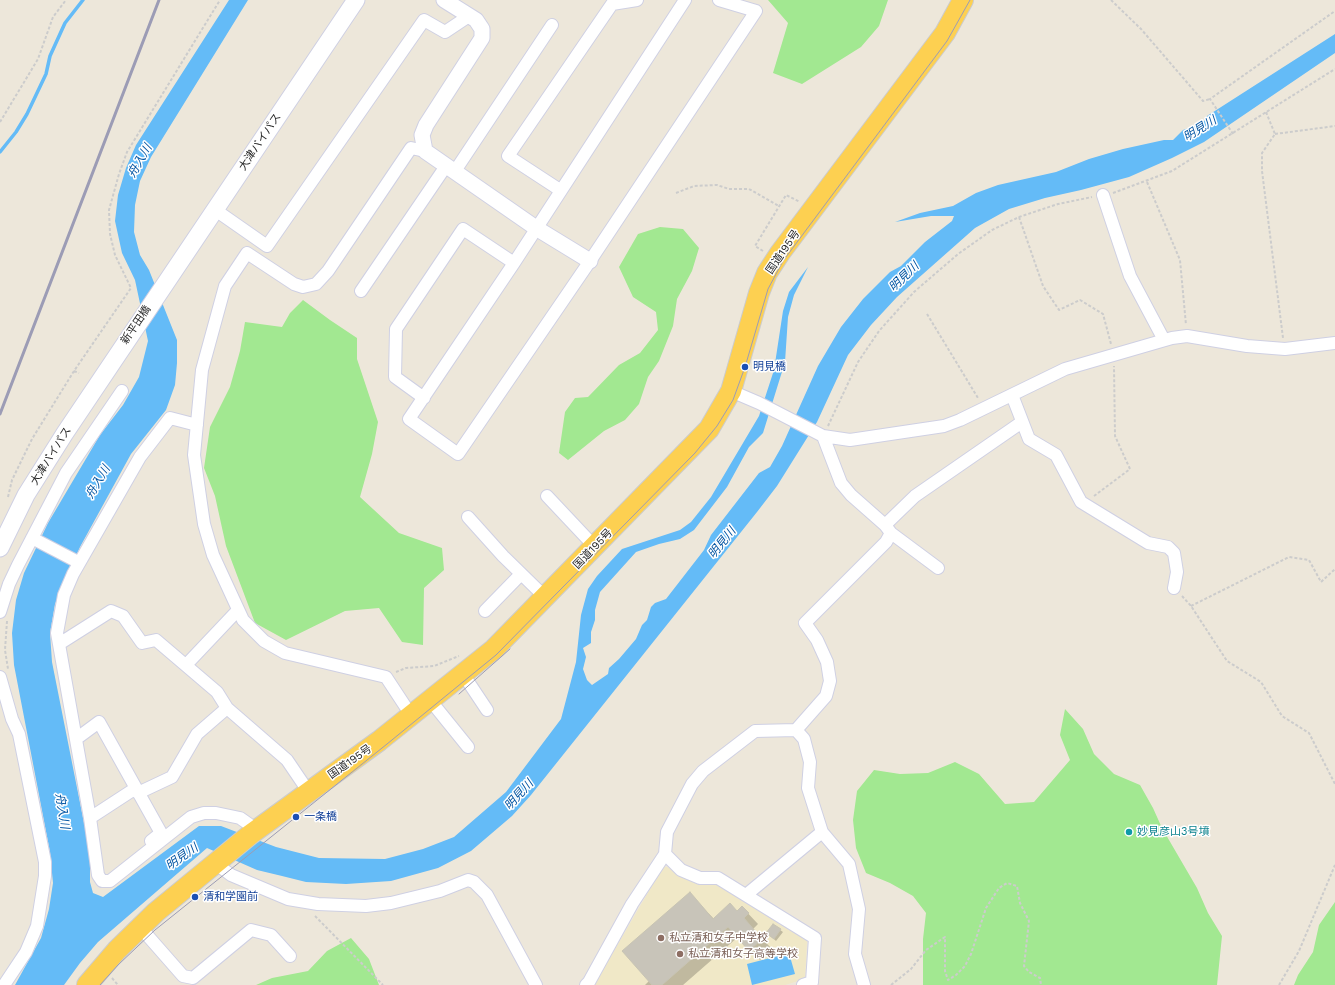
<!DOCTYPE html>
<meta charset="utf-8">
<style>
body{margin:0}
canvas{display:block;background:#ede7da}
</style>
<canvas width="1335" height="985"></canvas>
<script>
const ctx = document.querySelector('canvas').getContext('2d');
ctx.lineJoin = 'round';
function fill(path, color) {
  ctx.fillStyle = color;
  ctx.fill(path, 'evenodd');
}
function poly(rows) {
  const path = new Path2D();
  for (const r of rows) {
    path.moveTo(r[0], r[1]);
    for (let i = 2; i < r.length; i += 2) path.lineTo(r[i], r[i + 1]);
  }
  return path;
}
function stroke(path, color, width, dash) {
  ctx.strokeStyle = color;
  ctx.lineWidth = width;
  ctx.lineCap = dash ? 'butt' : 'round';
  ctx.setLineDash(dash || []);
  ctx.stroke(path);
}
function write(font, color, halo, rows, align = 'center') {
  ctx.font = font + ' "Work Sans","Noto Sans JP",sans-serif';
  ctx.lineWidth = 3;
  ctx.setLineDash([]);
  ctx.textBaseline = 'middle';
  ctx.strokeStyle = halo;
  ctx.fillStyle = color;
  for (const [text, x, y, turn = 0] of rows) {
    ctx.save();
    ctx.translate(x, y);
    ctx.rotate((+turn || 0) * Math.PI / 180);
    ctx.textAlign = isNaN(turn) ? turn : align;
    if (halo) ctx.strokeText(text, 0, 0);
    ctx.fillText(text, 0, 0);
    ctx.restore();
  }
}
fill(poly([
 [663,867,667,867,693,881,720,885,807,941,805,979,785,985,594,985]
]), '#f0e8c7');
fill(poly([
 [768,0,888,0,879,26,861,47,802,84,773,73,788,23],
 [660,227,683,229,699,248,692,271,677,299,673,326,659,361,648,377,639,404,625,420,604,431,568,460,559,453,565,412,575,398,588,397,619,365,640,353,658,330,656,312,633,297,619,267,638,234],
 [303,300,330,320,357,338,357,359,378,422,372,454,360,497,399,533,442,548,444,570,424,588,423,645,402,642,379,608,345,611,286,640,255,623,226,546,215,496,204,468,210,427,230,387,240,351,245,322,282,327,290,313],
 [1065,709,1083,729,1094,754,1114,774,1140,785,1153,808,1162,828,1197,888,1208,913,1222,936,1217,985,923,985,923,939,926,913,913,896,890,883,866,873,856,848,853,820,857,791,874,770,900,774,928,773,955,762,979,774,1005,804,1034,802,1070,760,1060,735],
 [1335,902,1335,985,1294,985,1298,975,1313,952,1319,925],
 [351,938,369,959,379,985,256,985,272,978,308,971,327,951]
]), '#a2e891');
fill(poly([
 [229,0,248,0,151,157,140,181,135,205,134,232,140,255,149,270,177,340,177,363,175,385,166,410,131,454,80,547,55,604,50,633,52,662,87,838,90,860,90,882,93,893,103,897,199,826,221,826,276,847,319,858,385,859,423,849,454,837,506,792,561,719,576,662,581,615,588,589,597,576,622,549,680,530,691,522,711,497,759,416,774,370,783,311,789,292,808,267,794,295,788,317,785,362,763,433,749,447,727,487,694,530,680,539,659,544,636,552,600,592,595,610,595,620,591,632,591,643,583,648,586,657,583,669,587,680,592,685,608,674,609,668,619,659,636,639,642,625,647,620,651,607,655,603,666,599,704,550,711,535,759,473,770,467,782,446,818,366,841,327,863,299,890,272,901,266,925,242,952,221,954,216,931,216,895,222,920,213,953,206,976,193,998,185,1056,172,1089,159,1123,149,1164,140,1173,140,1183,130,1203,123,1207,116,1335,34,1335,53,1204,142,1172,158,1129,177,1081,190,1045,198,1009,209,975,228,897,297,871,325,848,355,817,422,777,486,757,512,531,795,512,816,471,851,438,868,391,881,346,884,306,882,282,876,257,870,207,848,98,942,80,963,64,985,15,985,41,938,49,909,53,883,50,852,14,665,12,633,16,600,24,573,48,523,100,435,123,405,139,377,148,341,135,280,122,253,115,221,118,195,126,168,136,145],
 [789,953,795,974,752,985,747,964]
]), '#64bbf7');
fill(poly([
 [690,894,714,919,737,912,742,907,758,924,753,929,772,949,760,960,738,937,683,985,645,985,649,981],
 [773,925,783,932,776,941,767,933]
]), '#0003');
stroke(poly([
 [0,152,16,132,27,114,46,74,50,56,65,23,83,0]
]), '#64bbf7', 3.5);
const building = poly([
 [690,892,713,919,730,903,737,911,742,906,749,913,744,918,762,939,749,951,728,927,662,985,652,985,622,951,690,892],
 [773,924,781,929,774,939,766,933,773,924]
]);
fill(building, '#c8c4b9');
stroke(building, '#c8c4b3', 1);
const minor = poly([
 [685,0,514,263,409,419,458,454,590,261,756,11,719,0],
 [455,171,552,25],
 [560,190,508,156,612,4,637,0],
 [1103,195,1130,276,1164,340],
 [214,209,267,246,424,20,445,32,469,16],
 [361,291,446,166],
 [731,391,759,403,823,436,850,440,944,426,960,420,1065,369,1172,338,1187,336,1247,346,1285,349,1335,343],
 [1012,395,1029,439,1056,455,1081,502,1148,543,1168,547,1174,553,1177,572,1174,588],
 [424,398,395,377,396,329,463,229,514,263],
 [197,425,170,418,140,457,73,574,64,595,57,633,90,818,98,875,102,881,110,881,191,817,204,813,216,813,240,818,257,830],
 [823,436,841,483,851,495,885,525,891,533,886,542,805,623,817,640,827,662,830,681,826,696,796,730,804,739,810,762,808,788,822,832,849,864,859,909,855,954,864,985],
 [547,496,595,547],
 [468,517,503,556,546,598],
 [885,525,915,496,1022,422],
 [891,533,938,568],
 [32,538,78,562],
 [485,611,521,574],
 [0,612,9,584,18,565,66,473,122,391],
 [59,644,111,611,123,616,142,643,156,640,217,692,227,708,287,760,308,791],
 [186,665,238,610],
 [463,674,487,710],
 [0,677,12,719,19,734,45,862,45,876,37,926,26,952,4,985],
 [430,700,468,747],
 [411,715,386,677,285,653,264,641,243,620,213,555,204,524,194,455,202,370,225,286,247,253,294,284,303,287,316,284,328,271,411,148,425,151],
 [76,739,99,722,161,833,151,841],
 [138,793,172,777,197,734,227,708],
 [90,818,136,788],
 [665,854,681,870,700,878,718,878,815,938,812,982,803,985],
 [215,863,231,875,288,899,318,904,366,906,391,903,440,891,468,880,474,882,487,895,536,985],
 [746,895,822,832],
 [140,927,183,976,193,978,251,930,271,935,290,956],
 [586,985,589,982,632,904,665,854,667,832,692,784,703,771,755,731,796,730]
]);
const tertiary = poly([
 [444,0,476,20,482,29,482,38,426,125,422,135,425,151,536,228,590,261]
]);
const secondary = poly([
 [0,548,26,495,65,433,356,0]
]);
const trunk = poly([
 [87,985,117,950,156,912,251,834,379,741,494,649,709,429,731,391,759,293,767,273,780,253,945,33,963,0]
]);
stroke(minor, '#cfd0e3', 14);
stroke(tertiary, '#cfd0e3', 17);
stroke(secondary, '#cfd0e3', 19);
stroke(trunk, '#ccc', 22);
stroke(poly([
 [1111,0,1141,29,1203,101,1210,99],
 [1266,112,1275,134,1262,153,1262,171,1283,338],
 [0,122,38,59,53,17,66,0],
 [1233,134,1210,99,1335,11],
 [1275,134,1335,126],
 [1147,182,1180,260,1186,325],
 [676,193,694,186,717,185,729,189,749,189,779,206],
 [1113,193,1172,171,1335,69],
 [1019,217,1043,286,1059,310,1080,300,1103,314,1111,344],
 [763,251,755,246,786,195,800,202],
 [927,314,978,398],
 [74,371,79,373],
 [828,426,858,362,879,331,914,292,958,254,992,230,1019,217,1058,204,1092,197],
 [1094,496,1130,469,1115,436,1114,366],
 [8,497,12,480,32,439,74,371,131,288,115,255,110,234,109,210,119,174,127,152,220,0],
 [1182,596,1191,606,1227,661,1261,682,1282,716,1309,733,1335,784],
 [1191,606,1289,557,1309,560,1321,582,1335,569],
 [7,621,5,650,8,669],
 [396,672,406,668,434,666,459,656],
 [315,916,383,985],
 [112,978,118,985],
 [891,985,911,969,926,950,945,937,945,971,948,980,956,975,965,966,971,954,986,908,999,888,1007,883,1017,886,1020,903,1029,921,1024,966,1029,972,1040,978,1041,985],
 [1279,985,1299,951,1335,865]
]), '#ccc', 2, [3, 2]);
stroke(minor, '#fff', 12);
stroke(tertiary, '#fff', 15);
stroke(secondary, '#fff', 17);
stroke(trunk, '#fdd051', 20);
stroke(poly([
 [459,694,510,649],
 [100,985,118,965,155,930,387,744,496,655,695,453,717,426,733,400,745,367,768,289,783,261,947,41,970,0]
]), '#9c9cb5', 1);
stroke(poly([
 [0,414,159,0]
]), '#9c9cb5', 3);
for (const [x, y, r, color] of [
 [745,367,4,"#1a4fb4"],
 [296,817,4,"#1a4fb4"],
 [1129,832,4,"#0f9aa8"],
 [195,897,4,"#1a4fb4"],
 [661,938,4,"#8d6e63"],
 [680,954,4,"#8d6e63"]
]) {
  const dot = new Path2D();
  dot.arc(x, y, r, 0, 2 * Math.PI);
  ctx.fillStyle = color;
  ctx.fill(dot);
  stroke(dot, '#fff', 1.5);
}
write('11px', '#292929', '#fff', [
 ["大津バイパス",260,142,-56],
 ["国道195号",783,252,-56],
 ["新平田橋",136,325,-56],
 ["大津バイパス",51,456,-58],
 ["国道195号",593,549,-46],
 ["国道195号",350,762,-35]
]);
write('11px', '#164399', '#fff', [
 ["明見橋",753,367],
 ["一条橋",304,817],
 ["清和学園前",203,897]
], 'left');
write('11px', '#0d838f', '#fff', [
 ["妙見彦山3号墳",1137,832]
], 'left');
write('11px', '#785e54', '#fff', [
 ["私立清和女子中学校",669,938],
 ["私立清和女子高等学校",688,954]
], 'left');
write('italic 12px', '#0355a3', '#fff', [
 ["明見川",1200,129,-32],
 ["舟入川",140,161,-60],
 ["明見川",904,277,-44],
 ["舟入川",98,482,-59],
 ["明見川",722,543,-51],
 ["明見川",519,795,-48],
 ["舟入川",62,811,81],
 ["明見川",182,857,-35]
]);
</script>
